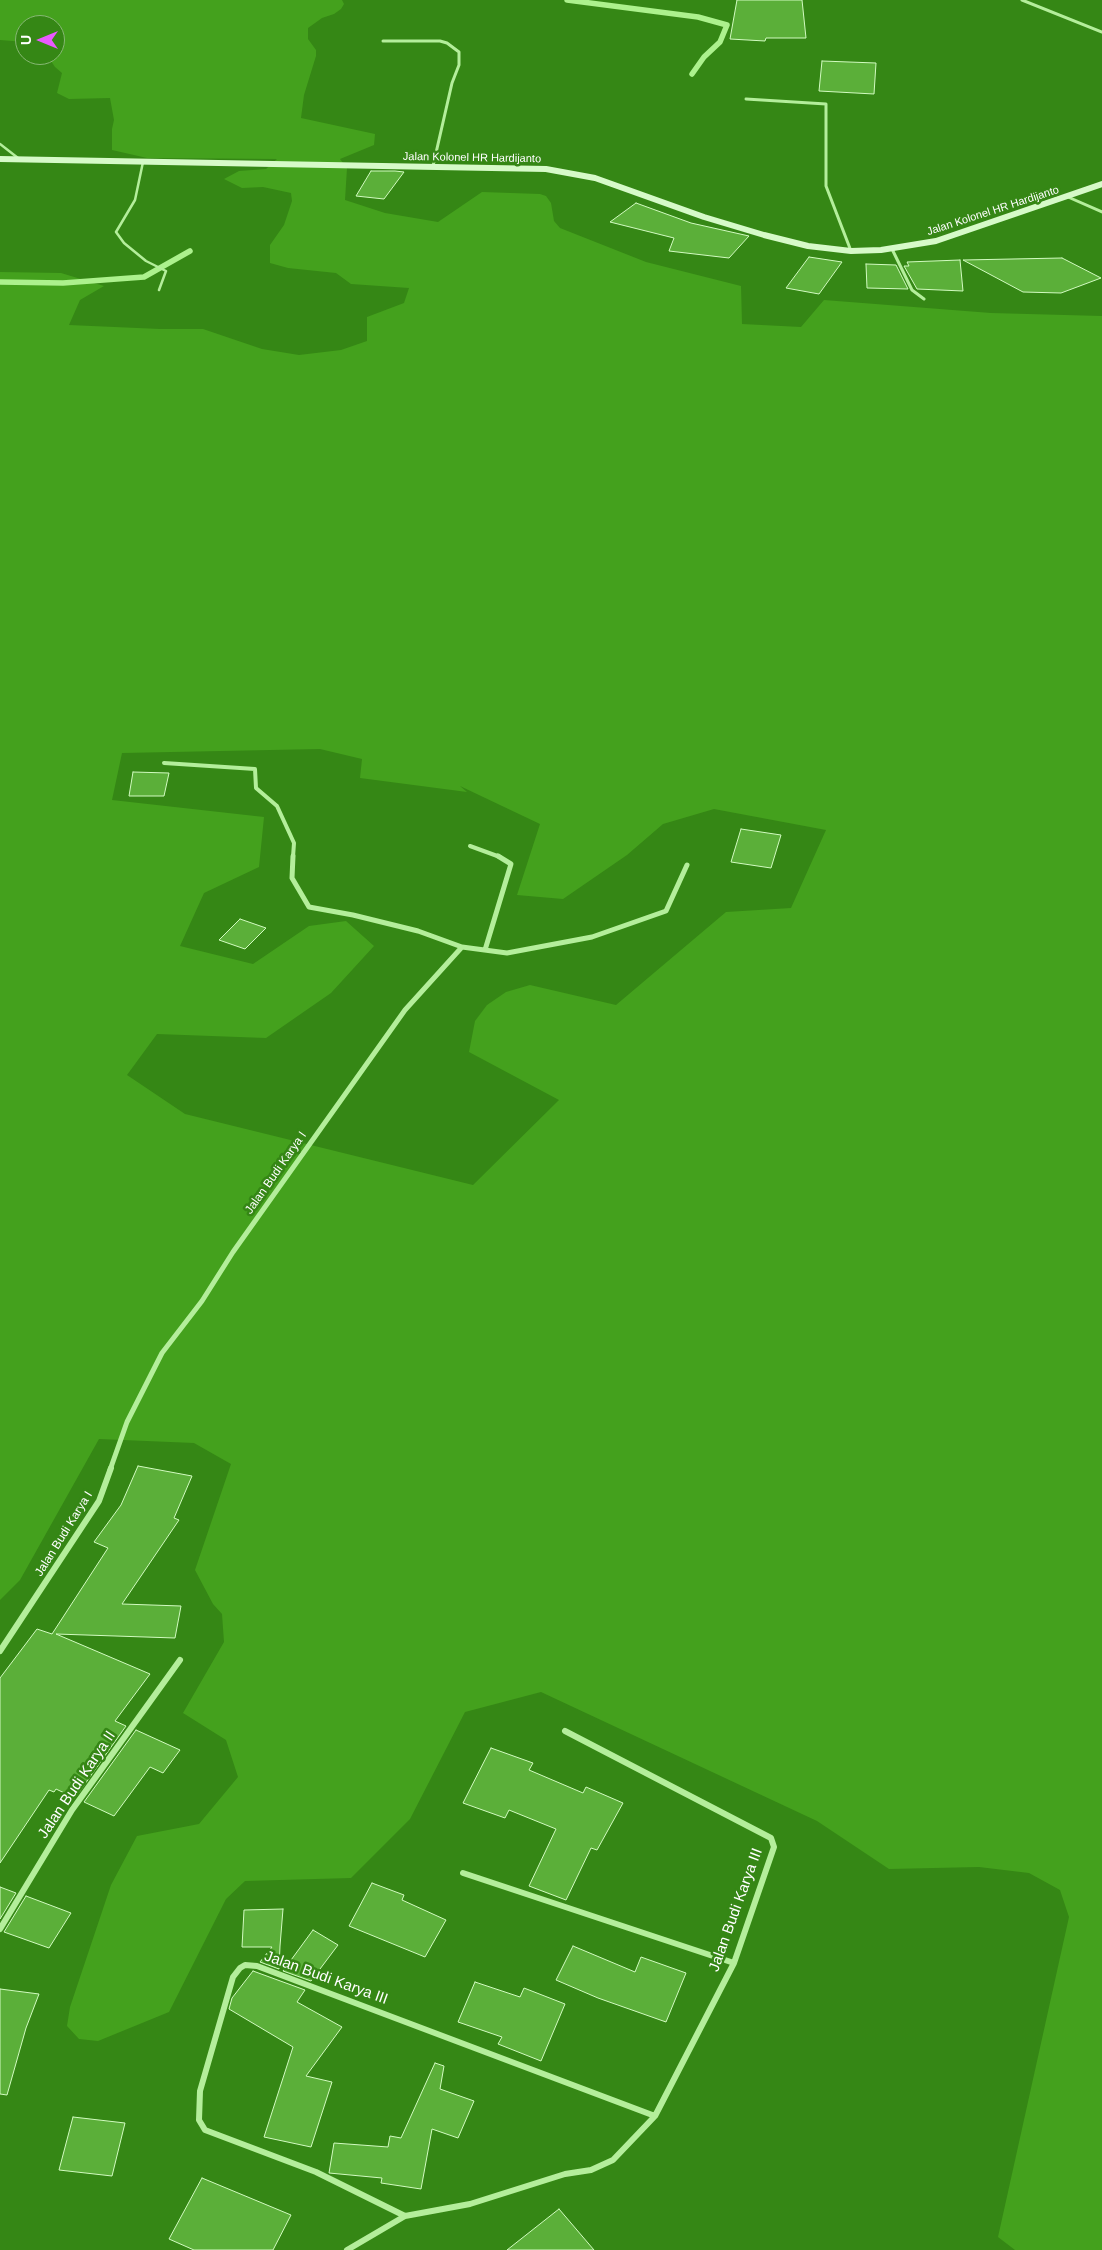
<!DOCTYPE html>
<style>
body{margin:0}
#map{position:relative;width:1102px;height:2250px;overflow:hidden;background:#358715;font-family:Helvetica,sans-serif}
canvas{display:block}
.north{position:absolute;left:15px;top:15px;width:50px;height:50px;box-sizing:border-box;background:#358715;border:1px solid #86b773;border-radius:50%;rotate:270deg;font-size:14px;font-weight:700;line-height:20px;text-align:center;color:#fff}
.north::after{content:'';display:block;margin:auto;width:18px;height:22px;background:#e958ff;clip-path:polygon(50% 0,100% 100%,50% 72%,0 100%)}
</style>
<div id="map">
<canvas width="1102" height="2250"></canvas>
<div class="north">U</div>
</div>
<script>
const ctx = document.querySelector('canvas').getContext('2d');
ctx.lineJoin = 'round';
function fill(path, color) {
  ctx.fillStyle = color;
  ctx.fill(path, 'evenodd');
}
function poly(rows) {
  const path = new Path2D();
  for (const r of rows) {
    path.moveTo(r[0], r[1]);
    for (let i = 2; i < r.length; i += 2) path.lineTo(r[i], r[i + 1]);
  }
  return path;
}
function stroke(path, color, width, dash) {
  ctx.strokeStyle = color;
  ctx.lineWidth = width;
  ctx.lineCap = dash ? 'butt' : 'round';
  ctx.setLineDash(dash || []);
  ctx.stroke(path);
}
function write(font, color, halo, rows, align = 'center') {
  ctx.font = font + ' Helvetica,sans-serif';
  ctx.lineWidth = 5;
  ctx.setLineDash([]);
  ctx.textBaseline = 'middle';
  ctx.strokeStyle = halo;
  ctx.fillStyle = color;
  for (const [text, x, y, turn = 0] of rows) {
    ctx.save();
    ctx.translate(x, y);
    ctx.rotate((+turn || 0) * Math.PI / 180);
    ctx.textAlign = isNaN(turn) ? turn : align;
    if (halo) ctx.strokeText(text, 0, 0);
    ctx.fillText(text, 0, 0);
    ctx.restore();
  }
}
fill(poly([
 [0,0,342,0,344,4,341,9,334,14,322,18,308,28,308,39,316,50,316,56,304,95,301,118,375,134,374,145,340,159,347,168,345,200,385,213,438,222,482,192,540,194,546,196,551,203,554,221,560,228,646,262,741,286,742,324,801,327,824,300,991,313,1102,316,1102,2250,1015,2250,998,2237,1069,1917,1060,1890,1029,1873,979,1867,889,1869,817,1821,541,1692,465,1712,410,1819,351,1878,245,1881,226,1899,169,2012,98,2041,79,2039,67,2026,70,2007,111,1885,137,1836,199,1824,238,1777,226,1740,183,1713,224,1642,222,1614,213,1604,195,1570,231,1464,194,1443,99,1439,20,1580,0,1600,0,272,61,273,104,286,80,300,69,325,160,329,203,329,262,349,299,355,341,350,367,341,367,317,404,303,409,288,351,284,336,273,288,268,270,263,270,245,284,225,292,201,291,193,263,187,242,188,224,179,239,171,266,169,277,159,147,158,112,150,112,129,114,120,110,98,69,99,57,93,62,73,55,67,47,55,55,55,55,25,25,25,25,42,0,40],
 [320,749,362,759,360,778,467,792,460,786,540,824,517,895,563,899,627,855,663,824,714,809,826,830,791,908,726,912,616,1005,530,985,506,992,487,1005,475,1021,469,1052,559,1100,473,1185,185,1114,127,1075,157,1034,266,1038,331,993,374,946,346,921,309,926,253,964,180,946,204,893,259,867,264,817,112,800,122,753]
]), '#44a11d');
stroke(poly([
 [567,0,698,17,727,25,720,42,704,57,692,74],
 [0,282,63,283,144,277,190,251]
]), '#acf18d', 5.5);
const building = poly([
 [737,0,802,0,806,38,766,38,765,41,730,39,737,0],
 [822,61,876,63,874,94,819,91,822,61],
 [371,171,395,171,404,172,384,199,356,196,371,171],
 [636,203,691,223,749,236,729,258,669,251,674,238,610,222,636,203],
 [809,257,842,262,819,294,786,288,809,257],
 [1062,258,1101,278,1061,293,1023,292,963,260,1062,258],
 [960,260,963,291,917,289,904,266,909,266,907,262,960,260],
 [866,264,896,265,908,289,867,288,866,264],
 [133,772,169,773,164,796,129,796,133,772],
 [741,829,781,835,771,868,731,862,741,829],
 [240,919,266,928,245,949,219,940,240,919],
 [138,1466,192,1476,174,1518,179,1520,122,1604,181,1606,175,1638,56,1634,150,1674,115,1721,126,1726,75,1798,56,1789,54,1792,49,1790,0,1863,0,1678,37,1629,52,1634,108,1548,94,1542,121,1505,138,1466],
 [136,1730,180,1750,163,1773,150,1767,114,1816,84,1802,136,1730],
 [491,1748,533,1763,529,1770,583,1793,586,1787,623,1803,597,1850,591,1848,566,1900,529,1886,556,1829,509,1810,505,1818,463,1803,491,1748],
 [372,1883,404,1895,402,1900,446,1920,425,1957,349,1926,372,1883],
 [0,1887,16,1893,0,1919,0,1887],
 [26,1896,71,1913,49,1948,4,1932,26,1896],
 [283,1909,280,1946,279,1969,260,1962,272,1947,242,1947,244,1910,283,1909],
 [313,1930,338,1945,311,1981,283,1971,313,1930],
 [573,1946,635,1972,641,1957,686,1973,666,2022,598,1998,556,1980,573,1946],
 [253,1971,305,1990,297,2002,342,2027,306,2076,332,2082,311,2147,264,2137,293,2047,229,2009,232,1998,253,1971],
 [475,1982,520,1997,524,1988,565,2004,541,2061,498,2044,502,2037,458,2022,475,1982],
 [0,1989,39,1994,26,2028,7,2095,0,2094,0,1989],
 [435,2063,444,2066,440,2089,474,2101,458,2138,432,2129,421,2189,381,2183,382,2178,329,2173,334,2143,388,2147,390,2136,401,2138,435,2063],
 [73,2117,125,2123,112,2176,59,2170,73,2117],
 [202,2178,291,2215,273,2250,194,2250,169,2239,202,2178],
 [559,2209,594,2250,507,2250,559,2209]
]);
fill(building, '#5baf39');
stroke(building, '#d2fbc1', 1);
stroke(poly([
 [0,144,18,158],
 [143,162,135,200,116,232,124,243,146,261,166,271,159,290]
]), '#b4ee9b', 2.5);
stroke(poly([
 [1022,0,1102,32],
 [383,41,440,41,447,43,459,52,459,65,452,83,433,166],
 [746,99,826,104,826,186,851,251],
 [1068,197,1102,212],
 [892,249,912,290,924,299]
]), '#b4ee9b', 3);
stroke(poly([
 [164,763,255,769,256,788,277,806,294,843,293,857],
 [470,846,500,857]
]), '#b4ee9b', 4);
stroke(poly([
 [293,856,292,878,309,907,353,915,418,931,462,947],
 [485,950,511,864,498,856],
 [110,1470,127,1422,162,1353,202,1301,233,1252,405,1010,462,947,507,953,592,937,666,911,687,865]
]), '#b4ee9b', 5);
stroke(poly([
 [0,1651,99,1501,111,1468],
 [463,1873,734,1963],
 [0,1929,72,1810,180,1660],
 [405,2216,316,2172,205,2130,199,2120,200,2091,233,1977,240,1968,245,1965,257,1966,655,2116],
 [347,2250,405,2216,470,2204,565,2174,591,2170,613,2160,655,2116,734,1963,774,1847,771,1838,565,1731]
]), '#b4ee9b', 6);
stroke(poly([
 [0,159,546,169,595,178,704,217,764,235,808,246,851,251,881,250,936,241,1102,184]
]), '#d6fac8', 6);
write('11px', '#fff', '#358715', [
 ["Jalan Kolonel HR Hardijanto",472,158,1],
 ["Jalan Kolonel HR Hardijanto",993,211,-18]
]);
write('12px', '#fff', '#358715', [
 ["Jalan Budi Karya I",276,1173,-55],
 ["Jalan Budi Karya I",64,1534,-58]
]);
write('15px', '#fff', '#358715', [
 ["Jalan Budi Karya II",77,1785,-56],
 ["Jalan Budi Karya III",736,1910,-70],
 ["Jalan Budi Karya III",326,1978,20]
]);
</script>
